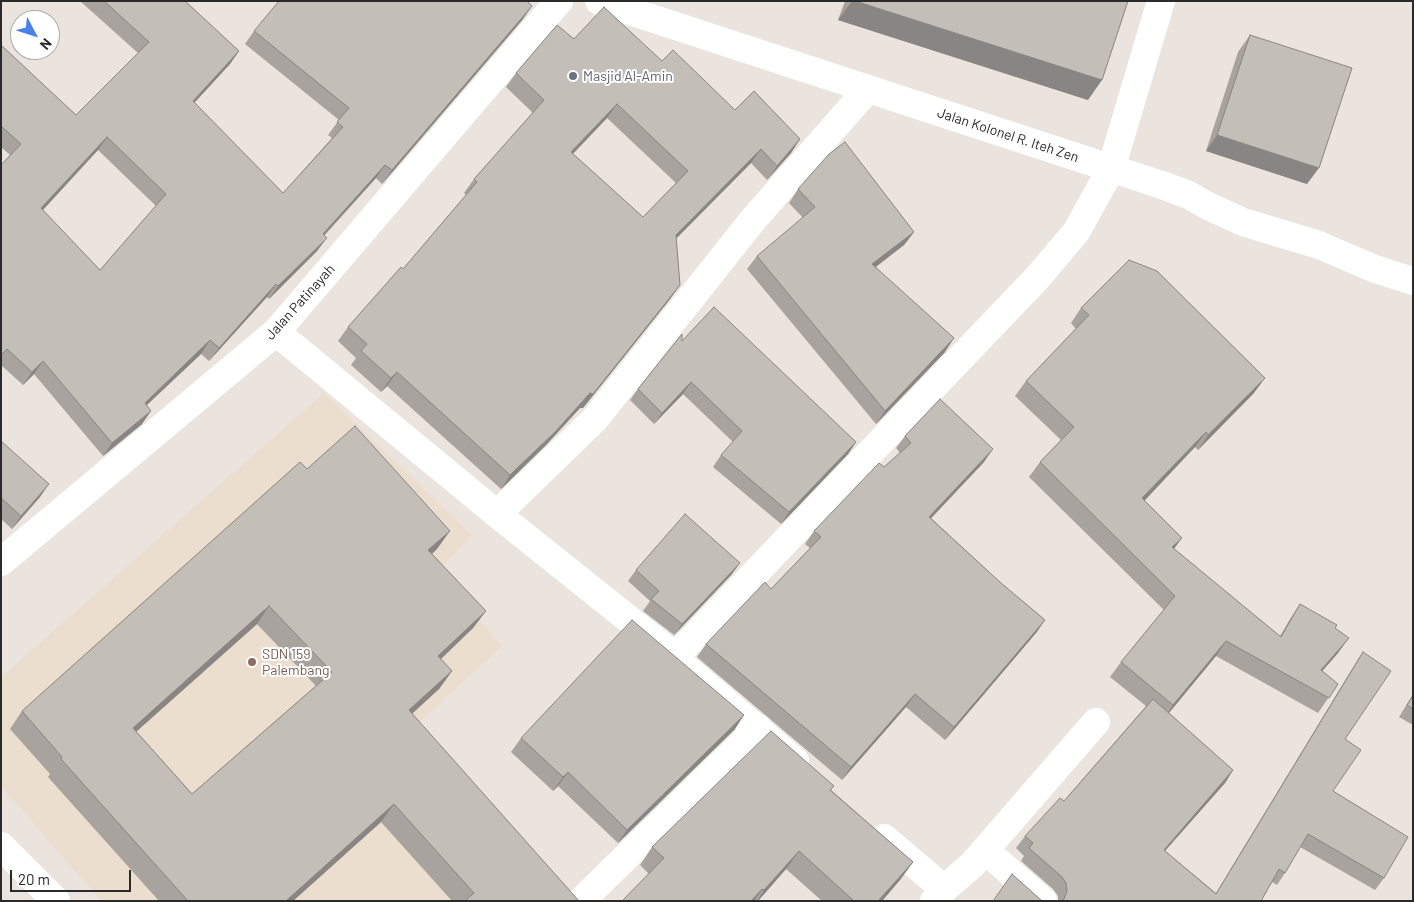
<!DOCTYPE html>
<style>
body{margin:0}
#map{position:relative;width:1414px;height:902px;overflow:hidden;background:#ebe3dd;font-family:Barlow,sans-serif}
canvas{display:block}
.frame{position:absolute;inset:0;border:2px solid #2a2a2a;pointer-events:none}
.north{position:absolute;left:10px;top:10px;width:50px;height:50px;box-sizing:border-box;background:#fff;border:1px solid #aaa;border-radius:50%;rotate:130deg;font-size:14px;font-weight:700;line-height:20px;text-align:center;color:#2a2a2a}
.north::after{content:'';display:block;margin:auto;width:18px;height:22px;background:#4b7fea;clip-path:polygon(50% 0,100% 100%,50% 72%,0 100%)}
.scale{position:absolute;left:10px;top:870px;width:121px;height:22px;box-sizing:border-box;border:2px solid #2a2a2a;border-top:0;padding-left:6px;font-size:15px;line-height:18px;white-space:nowrap;color:#2a2a2a;-webkit-text-stroke:4px #fff;paint-order:stroke}
</style>
<div id="map">
<canvas width="1414" height="902"></canvas>
<div class="frame"></div>
<div class="north">N</div>
<div class="scale">20 m</div>
</div>
<script>
const ctx = document.querySelector('canvas').getContext('2d');
ctx.lineJoin = 'round';
function fill(path, color) {
  ctx.fillStyle = color;
  ctx.fill(path, 'evenodd');
}
function poly(rows) {
  const path = new Path2D();
  for (const r of rows) {
    path.moveTo(r[0], r[1]);
    for (let i = 2; i < r.length; i += 2) path.lineTo(r[i], r[i + 1]);
  }
  return path;
}
function stroke(path, color, width, dash) {
  ctx.strokeStyle = color;
  ctx.lineWidth = width;
  ctx.lineCap = dash ? 'butt' : 'round';
  ctx.setLineDash(dash || []);
  ctx.stroke(path);
}
function write(font, color, halo, rows, align = 'center') {
  ctx.font = font + ' Barlow,sans-serif';
  ctx.lineWidth = 4;
  ctx.setLineDash([]);
  ctx.textBaseline = 'middle';
  ctx.strokeStyle = halo;
  ctx.fillStyle = color;
  for (const [text, x, y, turn = 0] of rows) {
    ctx.save();
    ctx.translate(x, y);
    ctx.rotate((+turn || 0) * Math.PI / 180);
    ctx.textAlign = isNaN(turn) ? turn : align;
    if (halo) ctx.strokeText(text, 0, 0);
    ctx.fillText(text, 0, 0);
    ctx.restore();
  }
}
fill(poly([
 [324,393,472,535,438,572,502,646,412,729,562,901,101,901,1,786,1,677]
]), '#ebdece');
stroke(poly([
 [599,1,1162,185,1189,195,1206,205,1243,222,1319,245,1375,269,1413,281],
 [276,332,497,514,666,649,674,658,795,761],
 [497,514,595,419,752,221,868,89],
 [1,562,276,332,559,1],
 [674,658,1038,277,1076,232,1111,169,1161,1],
 [884,838,944,889,934,901],
 [1,846,56,901],
 [985,850,1043,901],
 [944,889,972,865,1096,722],
 [581,901,758,728]
]), '#fff', 28);
fill(poly([
 [80,1,185,1,239,51,230,64,194,103,283,193,332,138,328,135,339,120,245,44,254,31,523,19,382,184,376,178,324,236,317,251,269,299,267,297,209,361,201,354,147,405,142,424,103,456,34,374,23,385,1,365,1,165,10,155,1,147,1,45,76,115,138,53],
 [98,150,156,206,100,270,42,210],
 [845,1,1128,1,1088,100,838,20],
 [1250,35,1307,184,1206,151,1238,52],
 [574,39,662,61,735,110,800,139,791,153,767,180,751,163,676,238,680,285,670,299,583,408,580,408,546,445,501,489,387,386,381,392,351,365,356,358,338,341,348,327,403,269,466,195,464,193,474,179,533,113,506,87,516,73],
 [607,118,676,183,643,217,573,154],
 [798,189,914,232,904,245,876,267,945,352,876,424,747,269,757,256,803,218,789,203],
 [1081,308,1254,393,1198,450,1195,447,1144,500,1174,549,1280,636,1290,619,1300,604,1335,628,1338,653,1322,671,1338,684,1318,713,1216,656,1169,713,1233,770,1225,783,1165,851,1216,893,1355,664,1363,652,1345,739,1333,791,1384,878,1375,890,1300,847,1285,873,1277,885,1272,882,1261,901,1058,901,1058,896,1053,889,1021,861,1024,856,1016,848,1025,836,1064,801,1146,706,1110,677,1121,662,1164,610,1029,477,1040,462,1061,440,1015,396,1026,381,1076,329,1071,323],
 [682,341,856,442,848,454,781,524,713,467,721,455,733,442,683,394,654,424,630,400,638,389],
 [905,436,984,462,931,518,1001,583,1045,620,1036,633,945,740,906,707,842,780,697,657,706,644,771,589,810,548,805,544,814,531,900,453,896,448],
 [1,441,40,497,12,529,1,519],
 [307,469,437,549,432,554,486,611,473,628,441,659,452,671,439,689,412,714,579,901,452,901,381,822,293,901,159,901,48,777,50,774,10,729,22,711],
 [257,624,316,686,192,794,136,732],
 [636,570,732,574,674,635,643,611,650,601,628,581],
 [1413,694,1413,725,1399,717],
 [735,729,618,843,558,786,553,791,511,752,521,738],
 [834,786,831,790,913,862,900,880,882,901,822,901,786,869,758,901,622,901,649,874,640,865,652,847]
]), '#a9a39f');
fill(poly([
 [852,1,855,1,1102,80,1088,100,838,20],
 [532,6,523,19,382,184,392,170],
 [239,51,230,64,184,114,193,101],
 [617,104,607,118,561,166,571,152],
 [1217,135,1319,168,1307,184,1206,151],
 [107,137,98,150,32,222,41,208],
 [800,139,791,153,767,180,777,166],
 [761,149,751,163,666,249,676,235],
 [385,165,376,178,313,247,323,234],
 [914,232,904,245,862,277,872,264],
 [327,238,317,251,269,299,278,286],
 [276,284,267,297,209,361,219,348],
 [680,285,670,299,583,408,580,408,546,445,501,489,510,475],
 [954,338,945,352,876,424,885,411],
 [210,340,201,354,135,416,145,403],
 [43,361,34,374,23,385,32,372],
 [397,372,387,386,381,392,391,378],
 [1265,378,1254,393,1198,450,1208,435],
 [691,382,683,394,654,424,662,413],
 [151,411,142,424,103,456,112,443],
 [1206,432,1195,447,1132,514,1142,498],
 [856,442,848,454,781,524,789,512],
 [993,449,984,462,920,530,929,517],
 [49,484,40,497,12,529,21,516],
 [450,531,437,549,416,568,428,550],
 [1182,538,1171,553,1172,547],
 [740,563,732,574,674,635,682,624],
 [269,606,257,624,120,746,133,728],
 [486,611,473,628,425,674,438,656],
 [1045,620,1036,633,945,740,954,727],
 [1349,638,1338,653,1310,685,1321,670],
 [1226,641,1216,656,1163,720,1173,705],
 [452,671,439,689,396,728,409,710],
 [915,694,906,707,842,780,851,767],
 [744,715,735,729,618,843,627,830],
 [1233,770,1225,783,1155,862,1164,850],
 [568,772,558,786,553,791,563,777],
 [394,804,381,822,293,901,286,901],
 [799,851,786,869,758,901,757,901,764,890],
 [913,862,900,880,882,901,878,901],
 [762,889,754,901,751,901]
]), '#898582');
const building = poly([
 [104,1,185,1,239,51,193,101,283,193,343,127,337,122,349,108,254,31,279,1,527,1,532,6,392,170,385,165,323,234,327,238,278,286,276,284,219,348,210,340,145,403,151,411,112,443,43,361,32,372,7,349,1,355,1,165,21,144,1,126,1,45,76,115,149,42,104,1],
 [107,137,166,194,100,270,41,208,107,137],
 [855,1,1128,1,1102,80,855,1],
 [604,7,662,61,673,50,735,110,754,91,800,139,777,166,761,149,676,235,680,285,593,394,590,393,556,431,510,475,397,372,391,378,361,351,367,344,348,327,401,267,403,269,477,182,474,179,544,100,516,73,557,25,574,39,604,7],
 [617,104,688,171,643,217,571,152,617,104],
 [1250,35,1352,68,1319,168,1217,135,1250,35],
 [845,142,914,232,872,264,954,338,885,411,757,256,815,207,798,189,829,154,845,142],
 [1129,260,1157,271,1265,378,1208,435,1206,432,1142,498,1182,538,1172,547,1281,637,1300,604,1337,625,1335,628,1349,638,1321,670,1338,684,1329,698,1226,641,1173,705,1121,662,1175,596,1040,462,1074,427,1026,381,1089,315,1081,308,1129,260],
 [714,307,856,442,789,512,721,455,742,431,691,382,662,413,638,389,682,334,682,341,714,307],
 [940,399,993,449,929,517,1001,583,1045,620,954,727,915,694,851,767,706,644,765,582,771,589,821,537,814,531,879,463,884,467,911,443,905,436,940,399],
 [355,426,450,531,428,550,486,611,438,656,452,671,409,710,579,901,465,901,474,893,394,804,287,900,288,901,188,901,61,759,62,757,22,711,300,462,307,469,355,426],
 [269,606,332,672,192,794,133,728,269,606],
 [1,441,49,484,21,516,1,498,1,441],
 [685,514,740,563,682,624,651,599,659,591,636,570,685,514],
 [632,620,744,715,627,830,568,772,563,777,521,738,632,620],
 [1363,652,1391,671,1345,739,1361,750,1333,791,1408,837,1384,878,1308,834,1285,873,1279,869,1261,901,1060,901,1064,899,1067,891,1066,883,1062,877,1029,848,1033,843,1025,836,1060,798,1064,801,1153,699,1233,770,1164,850,1216,894,1363,652],
 [1413,696,1413,709,1407,705,1413,696],
 [771,731,834,786,830,790,913,862,878,901,854,901,799,851,764,890,762,889,751,901,622,901,664,858,652,847,771,731],
 [1012,874,1041,900,1042,901,993,901,1012,874]
]);
fill(building, '#c4beb9');
stroke(building, '#898582', 1);
for (const [x, y, r, color] of [
 [573,76,5,"#6b7280"],
 [252,662,5,"#8d6e63"]
]) {
  const dot = new Path2D();
  dot.arc(x, y, r, 0, 2 * Math.PI);
  ctx.fillStyle = color;
  ctx.fill(dot);
  stroke(dot, '#fff', 2);
}
write('14px', '#5b616d', '#fff', [
 ["Masjid Al-Amin",583,76]
], 'left');
write('14px', '#2a2a2a', '#fff', [
 ["Jalan Kolonel R. Iteh Zen",1008,135,18],
 ["Jalan Patinayah",300,302,-48]
]);
write('14px', '#785e54', '#fff', [
 ["SDN 159",262,654],
 ["Palembang",262,670]
], 'left');
</script>
